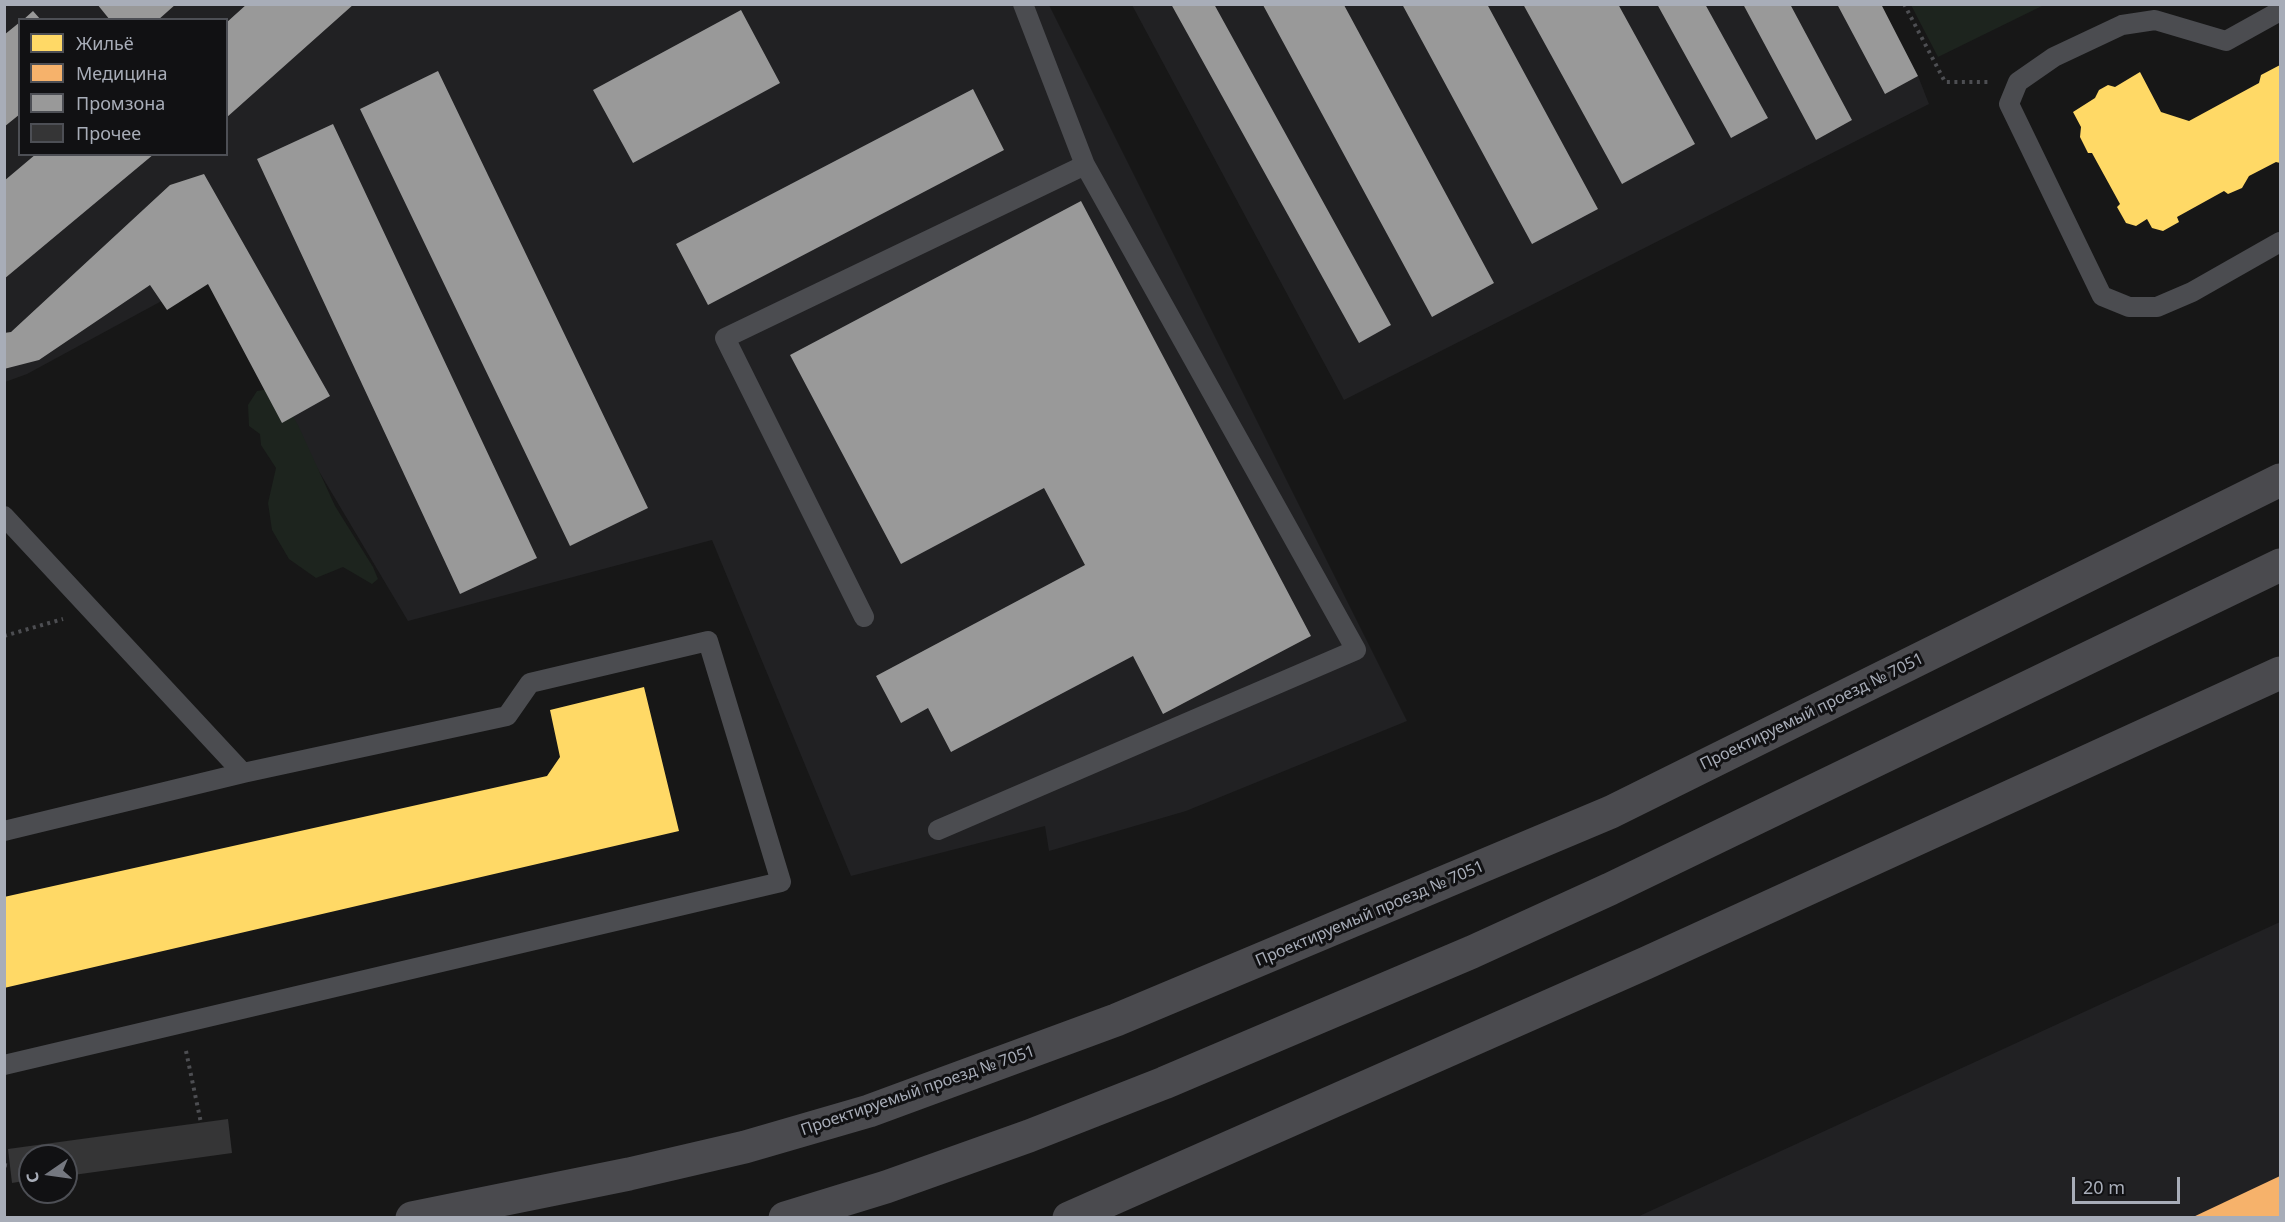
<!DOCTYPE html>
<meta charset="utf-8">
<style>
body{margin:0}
#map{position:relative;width:2285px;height:1222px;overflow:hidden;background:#171717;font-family:"Noto Sans",sans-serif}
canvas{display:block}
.frame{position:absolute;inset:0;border:6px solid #a8adb8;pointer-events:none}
.legend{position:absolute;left:18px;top:18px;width:210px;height:138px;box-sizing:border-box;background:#111113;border:2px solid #4d4f55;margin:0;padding:8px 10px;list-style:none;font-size:18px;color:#a8adb8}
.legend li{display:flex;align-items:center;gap:12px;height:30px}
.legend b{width:30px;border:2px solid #4d4f55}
.north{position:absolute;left:18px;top:1144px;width:60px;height:60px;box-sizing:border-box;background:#111113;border:2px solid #4d4f55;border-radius:50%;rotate:257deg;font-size:16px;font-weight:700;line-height:24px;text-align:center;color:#a8adb8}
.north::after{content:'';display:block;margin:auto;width:21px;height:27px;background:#757880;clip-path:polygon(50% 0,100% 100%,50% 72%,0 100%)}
.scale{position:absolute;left:2072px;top:1177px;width:108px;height:27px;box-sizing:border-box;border:3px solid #a8adb8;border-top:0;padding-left:8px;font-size:18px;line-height:21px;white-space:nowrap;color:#a8adb8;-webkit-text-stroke:4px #111113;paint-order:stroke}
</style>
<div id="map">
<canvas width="2285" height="1222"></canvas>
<div class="frame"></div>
<ul class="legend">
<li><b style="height:16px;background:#ffd966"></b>Жильё</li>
<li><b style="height:16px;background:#f6b26b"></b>Медицина</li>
<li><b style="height:16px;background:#999"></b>Промзона</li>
<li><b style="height:16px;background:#353536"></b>Прочее</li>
</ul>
<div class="north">С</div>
<div class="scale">20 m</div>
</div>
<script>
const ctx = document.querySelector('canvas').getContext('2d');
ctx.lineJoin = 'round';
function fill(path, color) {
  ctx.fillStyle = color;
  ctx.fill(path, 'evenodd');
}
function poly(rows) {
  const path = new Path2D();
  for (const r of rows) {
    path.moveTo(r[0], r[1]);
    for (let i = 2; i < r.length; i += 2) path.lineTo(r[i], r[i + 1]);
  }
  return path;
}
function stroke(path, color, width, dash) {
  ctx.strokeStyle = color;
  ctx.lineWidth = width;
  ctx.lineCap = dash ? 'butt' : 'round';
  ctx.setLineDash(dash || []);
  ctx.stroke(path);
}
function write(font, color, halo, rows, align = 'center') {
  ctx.font = font + ' "Noto Sans",sans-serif';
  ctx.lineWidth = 6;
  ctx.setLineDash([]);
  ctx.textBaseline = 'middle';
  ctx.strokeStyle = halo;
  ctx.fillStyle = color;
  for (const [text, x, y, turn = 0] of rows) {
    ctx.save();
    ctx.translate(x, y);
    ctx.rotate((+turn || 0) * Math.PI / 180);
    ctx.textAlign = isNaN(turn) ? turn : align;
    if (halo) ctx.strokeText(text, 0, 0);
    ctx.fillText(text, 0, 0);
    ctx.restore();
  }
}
fill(poly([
 [4,5,1049,5,1407,721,1186,811,1049,851,1045,826,851,876,712,540,408,621,204,278,27,374,5,382],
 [20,20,226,20,226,154,20,154],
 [1132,5,1881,5,1918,76,1929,104,1344,400],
 [2280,922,2280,1217,1635,1218,1648,1212]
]), '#212123');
fill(poly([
 [1911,5,2044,5,1938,57],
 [276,388,298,425,335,506,373,567,378,579,372,584,343,567,316,578,289,559,272,530,268,503,276,468,261,445,260,434,249,426,248,405,257,391]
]), '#1d241e');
fill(poly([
 [2280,65,2280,163,2276,162,2249,176,2242,188,2228,194,2224,191,2177,217,2179,222,2163,231,2152,228,2147,219,2136,226,2126,223,2117,207,2120,204,2092,153,2088,153,2080,137,2081,127,2073,112,2095,98,2099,90,2108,85,2115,87,2140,72,2161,112,2189,121,2259,83,2261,75],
 [644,687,679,831,4,988,4,897,547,776,560,757,550,710]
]), '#ffd966');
fill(poly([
 [2280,1176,2280,1218,2191,1218]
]), '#f6b26b');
fill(poly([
 [97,4,176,4,158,20,110,20],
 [247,4,354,4,226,118,226,23],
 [1171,4,1214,4,1391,325,1359,343],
 [1402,4,1487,4,1598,209,1532,244],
 [1523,4,1618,4,1695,144,1622,184],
 [1657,4,1705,4,1768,118,1731,138],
 [1743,4,1790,4,1852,120,1816,140],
 [1837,4,1881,4,1918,76,1885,94],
 [1263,5,1344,5,1494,283,1432,317],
 [741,10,780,83,633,163,593,90],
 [33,11,41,20,23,20],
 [20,22,20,114,4,127,4,35],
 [438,71,648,508,570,546,360,109],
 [973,89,1004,150,708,305,676,244],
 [333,124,537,558,460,594,257,159],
 [36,154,154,154,4,279,4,181],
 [204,174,330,396,282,423,208,284,167,310,150,285,39,360,4,369,4,333,11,332,170,185],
 [1081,201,1311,636,1163,714,1133,656,951,752,928,708,901,723,876,676,1085,565,1044,488,901,564,790,355]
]), '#999');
fill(poly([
 [228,1119,232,1153,66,1176,66,1156,30,1156,30,1180,12,1183,8,1149]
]), '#353536');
stroke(poly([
 [1904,4,1945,82,1989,82],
 [4,636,63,619],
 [186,1051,201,1123],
 [4,1165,10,1166]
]), '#4d4e52', 4, [3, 4.5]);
stroke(poly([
 [2280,11,2226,41,2155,20,2122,25,2054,57,2018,82,2009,104,2102,296,2129,307,2157,307,2192,292,2280,242],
 [4,516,243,773],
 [864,617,725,338,1085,165],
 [938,830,1356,650,1085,165,1023,4],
 [4,831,243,773,507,716,530,683,708,641,781,882,4,1065]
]), '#4b4c50', 20);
stroke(poly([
 [412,1218,629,1174,745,1147,869,1111,1116,1020,1611,812,2280,480],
 [785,1218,886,1187,1029,1136,1164,1083,1472,952,1610,889,2280,565],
 [1069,1218,1646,963,2280,673]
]), '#4a4a4e', 33);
write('16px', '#a8adb8', '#111113', [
 ["Проектируемый проезд № 7051",1812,712,-26],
 ["Проектируемый проезд № 7051",1370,914,-23],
 ["Проектируемый проезд № 7051",918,1091,-19]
]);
</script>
